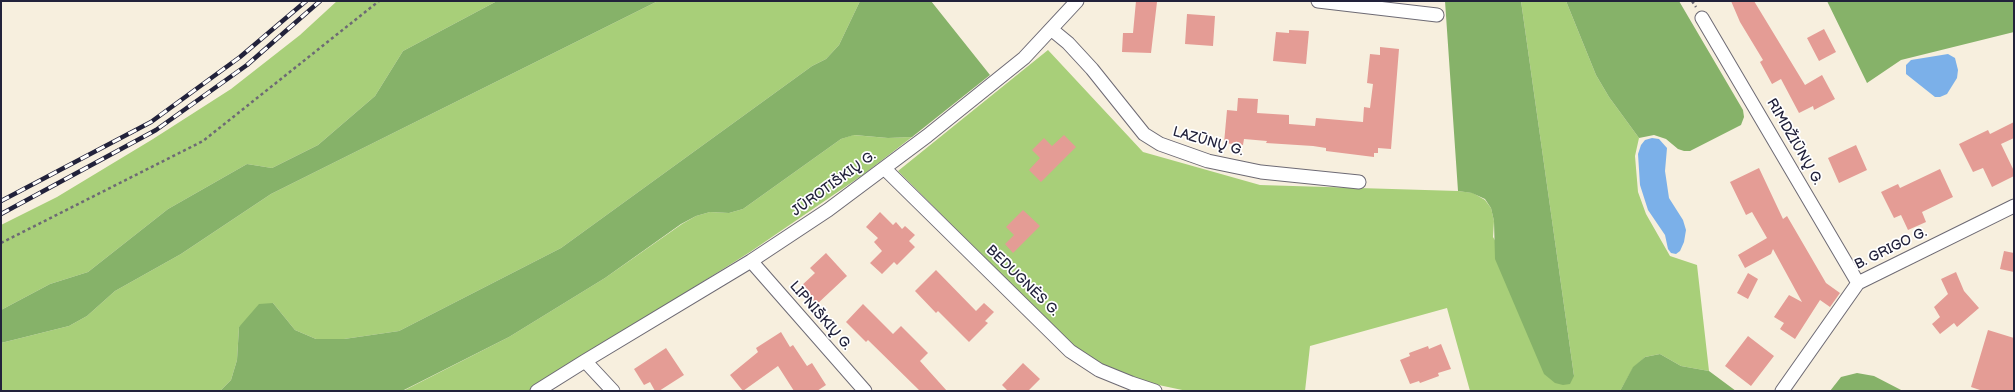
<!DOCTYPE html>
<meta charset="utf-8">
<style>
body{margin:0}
#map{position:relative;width:2015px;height:392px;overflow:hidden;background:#f7efde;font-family:"Balsamiq Sans",sans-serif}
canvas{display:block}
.frame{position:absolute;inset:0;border:2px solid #22223b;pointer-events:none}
</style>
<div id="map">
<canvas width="2015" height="392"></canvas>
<div class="frame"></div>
</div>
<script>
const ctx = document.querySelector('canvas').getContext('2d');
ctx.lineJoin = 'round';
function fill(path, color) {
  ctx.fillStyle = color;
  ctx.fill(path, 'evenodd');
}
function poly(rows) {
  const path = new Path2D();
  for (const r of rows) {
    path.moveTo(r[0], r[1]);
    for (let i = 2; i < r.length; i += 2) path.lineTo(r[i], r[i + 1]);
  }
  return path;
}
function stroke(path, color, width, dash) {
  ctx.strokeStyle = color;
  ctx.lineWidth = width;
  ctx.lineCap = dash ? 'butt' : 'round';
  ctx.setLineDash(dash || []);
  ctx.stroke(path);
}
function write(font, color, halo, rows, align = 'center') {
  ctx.font = font + ' "Balsamiq Sans",sans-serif';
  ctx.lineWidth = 3.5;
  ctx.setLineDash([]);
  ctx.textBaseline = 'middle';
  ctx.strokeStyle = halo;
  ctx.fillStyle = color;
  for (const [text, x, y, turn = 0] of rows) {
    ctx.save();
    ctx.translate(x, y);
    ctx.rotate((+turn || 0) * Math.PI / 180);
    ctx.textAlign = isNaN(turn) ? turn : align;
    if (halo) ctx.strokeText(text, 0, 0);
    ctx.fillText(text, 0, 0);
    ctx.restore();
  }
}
fill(poly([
 [337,1,497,1,403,51,375,96,318,145,272,168,247,164,168,209,88,272,50,284,1,310,1,225,57,197,153,139,231,89,300,35],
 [658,1,860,1,839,45,826,59,812,66,561,248,399,331,344,339,316,339,295,330,273,303,239,327,237,360,231,380,220,391,1,391,1,343,69,326,87,316,115,291,181,254,271,194],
 [1521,1,1566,1,1596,75,1609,97,1639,138,1635,156,1638,192,1646,214,1670,256,1697,265,1709,371,1681,366,1660,354,1645,357,1633,368,1620,391,1470,391,1447,308,1310,346,1305,391,1187,391,1135,380,1112,371,1090,358,1071,343,898,171,1048,50,1143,152,1260,185,1458,191,1473,193,1485,200,1491,208,1494,221,1493,237,1574,376],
 [853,135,888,138,912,137,864,174,750,252,529,391,403,391,509,337,605,278,682,224,696,216,710,212,729,213,743,209,841,139]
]), '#a8cf79');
fill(poly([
 [497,1,658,1,271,194,181,254,115,291,87,316,69,326,1,343,1,310,50,284,88,272,168,209,247,164,272,168,318,145,375,96,403,51],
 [860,1,931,1,990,75,912,137,888,138,854,135,841,139,743,209,729,213,710,212,696,216,681,224,605,278,509,337,402,391,220,391,231,380,237,360,239,327,259,304,273,303,295,330,316,339,344,339,399,331,561,248,812,66,826,59,839,45],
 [1445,1,1521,1,1574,376,1570,384,1563,385,1555,383,1544,374,1495,259,1494,221,1491,208,1485,199,1472,193,1458,191],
 [1566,1,1679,1,1743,110,1744,117,1741,125,1690,151,1684,151,1678,149,1666,139,1654,135,1639,138,1609,97,1596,75],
 [1827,1,2014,1,2014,32,1901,60,1867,83],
 [1660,354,1681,366,1709,371,1736,391,1620,391,1633,367,1645,357],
 [1857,373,1874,376,1903,391,1830,391,1841,377]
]), '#86b269');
fill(poly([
 [1948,54,1955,58,1958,70,1957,78,1947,94,1940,97,1935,97,1906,74,1906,65,1911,60],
 [1652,138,1659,139,1667,148,1665,171,1669,198,1683,220,1686,230,1684,242,1680,251,1676,254,1671,253,1668,249,1665,235,1648,210,1640,185,1638,154,1641,145,1645,140]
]), '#7bb0e9');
fill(poly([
 [1136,1,1157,2,1151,53,1122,52,1123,33,1133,33],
 [1731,1,1754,1,1805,85,1822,75,1835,99,1814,110,1813,106,1799,113,1781,79,1772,84,1760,62,1763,60,1740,22],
 [1187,14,1215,16,1213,46,1185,44],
 [1824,29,1836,52,1819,61,1807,38],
 [1289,30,1309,31,1306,64,1273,61,1276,32,1289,33],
 [1380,47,1399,49,1391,149,1378,148,1378,153,1374,153,1374,157,1326,151,1326,148,1313,146,1266,143,1267,141,1244,139,1243,145,1224,143,1227,110,1237,111,1238,98,1258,99,1257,113,1289,115,1289,124,1315,126,1316,118,1363,122,1364,107,1370,108,1373,84,1367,83,1370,54,1380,55],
 [2014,122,2014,138,2001,144,2014,171,2014,176,1992,187,1983,168,1973,172,1959,144,1988,130,1990,134],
 [1064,135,1076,147,1041,182,1029,170,1040,158,1032,150,1044,138,1052,146],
 [1856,145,1867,170,1839,183,1828,158],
 [1759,168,1783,219,1787,216,1826,283,1840,293,1830,307,1820,300,1795,339,1780,329,1784,323,1774,317,1789,295,1802,302,1773,249,1771,254,1745,268,1738,255,1767,238,1752,212,1746,215,1730,182],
 [1940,169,1953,197,1922,212,1926,222,1908,230,1901,215,1894,218,1881,192,1898,184,1900,188],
 [1023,210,1040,226,1013,253,1005,244,1014,235,1006,227],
 [880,212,893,225,896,222,902,229,905,226,915,235,909,241,915,247,897,265,894,262,882,274,870,263,882,251,874,242,878,238,866,227],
 [2004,251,2014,253,2014,272,2000,269],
 [826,253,847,276,816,305,799,288,815,273,810,268],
 [936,270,976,311,984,303,994,312,985,321,988,323,969,342,938,311,936,313,915,291],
 [1956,272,1964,291,1979,308,1957,327,1954,323,1940,334,1932,324,1940,317,1934,307,1948,294,1941,279],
 [1748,273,1758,279,1748,299,1737,293],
 [863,304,893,334,901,326,928,353,920,361,947,391,920,391,868,340,866,342,846,322],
 [1988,330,2014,338,2014,391,1983,391,1971,387],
 [781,332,790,347,793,345,807,366,812,363,826,385,817,391,794,391,778,366,743,391,730,375,758,352,756,348],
 [1748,336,1774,356,1751,386,1725,366],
 [1441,344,1451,369,1438,373,1439,376,1420,383,1419,381,1410,384,1400,360,1410,356,1409,353,1428,346,1429,349],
 [666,348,684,375,659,391,655,391,650,382,644,385,634,369],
 [1023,363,1040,379,1028,391,1008,391,1002,385]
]), '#e49c95');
const minor = poly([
 [1318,1,1437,15],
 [1702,18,1858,283],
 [1051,29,1068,43,1092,69,1144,134,1160,144,1208,161,1261,172,1359,182],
 [884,168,1070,351,1099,370,1131,383,1155,391],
 [751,261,865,391],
 [585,361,613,391],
 [537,391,585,361,751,261,828,210,927,136,1024,58,1077,1],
 [1782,391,1858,283,2014,206]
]);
stroke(minor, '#6d6a74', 15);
stroke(poly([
 [1692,1,1696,7],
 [1,243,203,141,379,1]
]), '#6d6a74', 2.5, [3, 3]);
stroke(minor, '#fff', 13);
const rail = poly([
 [1,201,151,122,240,57,306,1],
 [1,214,156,130,247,65,320,1]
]);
stroke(rail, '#22223b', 4.5);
stroke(rail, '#fff', 3, [9]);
write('14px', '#22223b', '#fff', [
 ["LAZŪNŲ G.",1208,142,16],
 ["RIMDŽIŪNŲ G.",1794,142,60],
 ["JŪROTIŠKIŲ G.",834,184,-36],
 ["B. GRIGO G.",1891,249,-26],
 ["BEDUGNĖS G.",1022,281,44],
 ["LIPNIŠKIŲ G.",820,316,49]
]);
</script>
